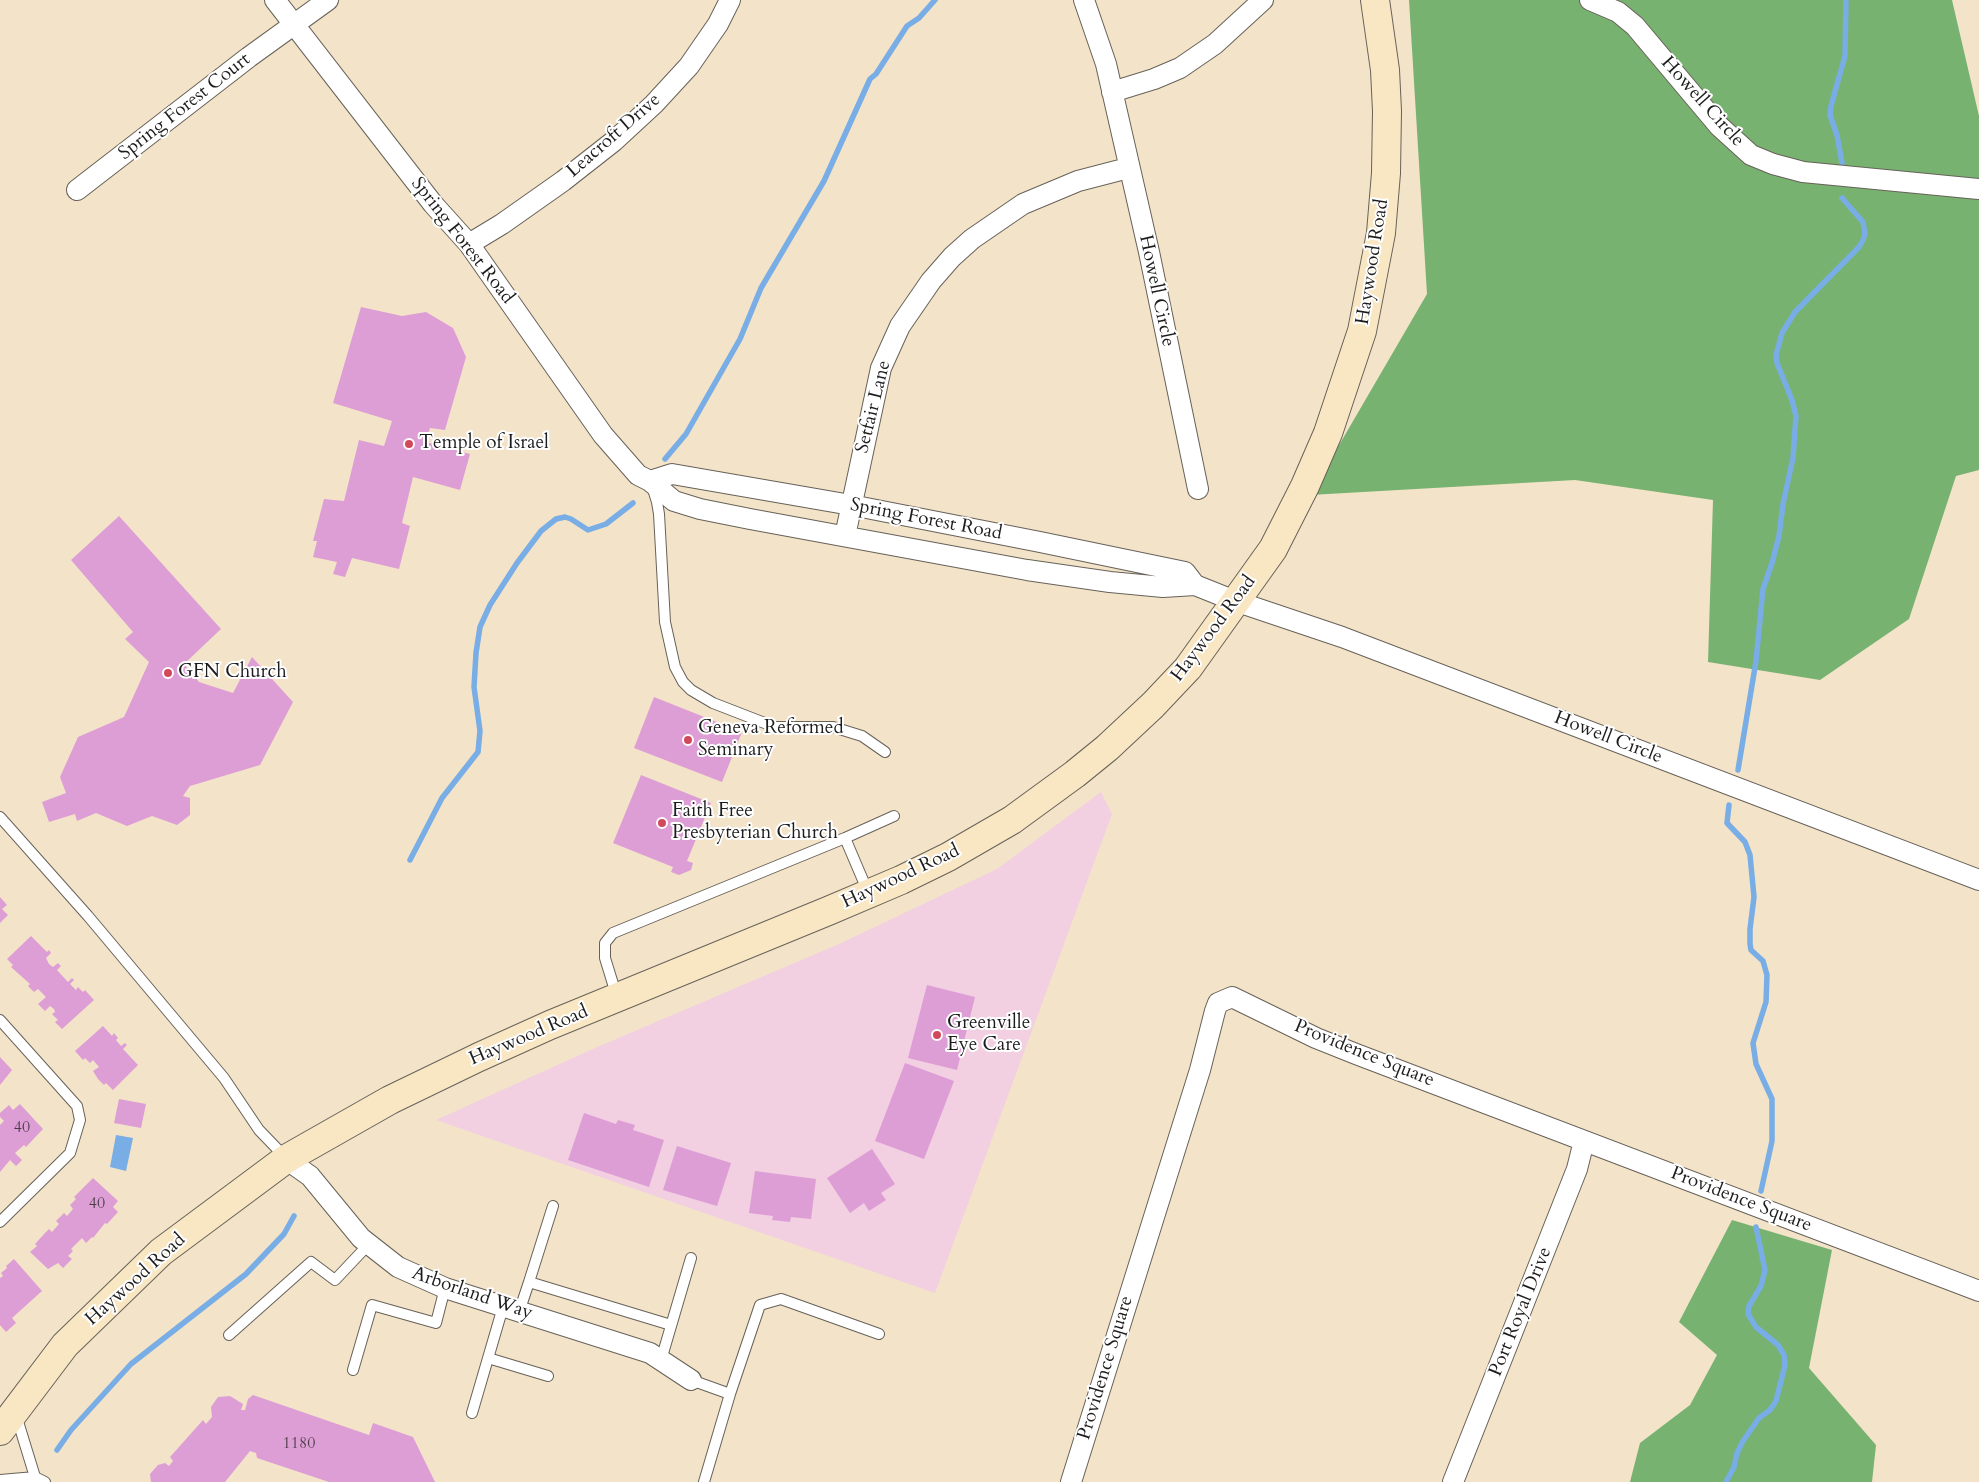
<!DOCTYPE html>
<style>
body{margin:0}
canvas{display:block;background:#f3e3c9}
</style>
<canvas width="1979" height="1482"></canvas>
<script>
const ctx = document.querySelector('canvas').getContext('2d');
ctx.lineJoin = 'round';
function fill(path, color) {
  ctx.fillStyle = color;
  ctx.fill(path, 'evenodd');
}
function poly(rows) {
  const path = new Path2D();
  for (const r of rows) {
    path.moveTo(r[0], r[1]);
    for (let i = 2; i < r.length; i += 2) path.lineTo(r[i], r[i + 1]);
  }
  return path;
}
function stroke(path, color, width, dash) {
  ctx.strokeStyle = color;
  ctx.lineWidth = width;
  ctx.lineCap = dash ? 'butt' : 'round';
  ctx.setLineDash(dash || []);
  ctx.stroke(path);
}
function write(font, color, halo, rows, align = 'center') {
  ctx.font = font + ' Cardo,serif';
  ctx.lineWidth = 4;
  ctx.setLineDash([]);
  ctx.textBaseline = 'middle';
  ctx.strokeStyle = halo;
  ctx.fillStyle = color;
  for (const [text, x, y, turn = 0] of rows) {
    ctx.save();
    ctx.translate(x, y);
    ctx.rotate((+turn || 0) * Math.PI / 180);
    ctx.textAlign = isNaN(turn) ? turn : align;
    if (halo) ctx.strokeText(text, 0, 0);
    ctx.fillText(text, 0, 0);
    ctx.restore();
  }
}
fill(poly([
 [1101,792,1112,814,935,1293,436,1120,595,1048,839,944,997,869]
]), '#f2cfe1');
fill(poly([
 [1409,0,1952,0,1979,116,1979,470,1956,476,1909,619,1820,680,1708,662,1713,500,1575,480,1310,495,1427,294],
 [1732,1220,1832,1250,1809,1368,1876,1445,1872,1482,1630,1482,1640,1443,1690,1405,1717,1355,1679,1322]
]), '#78b270');
fill(poly([
 [116,1135,133,1138,126,1171,110,1167]
]), '#78ade5');
stroke(poly([
 [1842,163,1837,135,1830,115,1831,106,1845,56,1846,0],
 [665,459,686,434,740,339,761,288,824,181,870,79,876,74,907,26,919,18,935,0],
 [1738,770,1756,661,1763,589,1772,563,1779,536,1783,504,1793,458,1796,416,1792,400,1777,363,1776,355,1782,333,1795,312,1859,247,1863,240,1865,234,1863,222,1842,198],
 [1729,805,1727,823,1745,842,1750,855,1754,897,1750,929,1750,944,1751,950,1763,961,1767,975,1766,1002,1753,1043,1756,1064,1772,1099,1772,1141,1761,1191],
 [410,860,442,798,478,752,480,731,474,687,476,653,480,627,490,605,517,563,541,531,556,519,565,517,571,519,588,530,606,524,633,503],
 [57,1450,71,1430,131,1364,246,1274,284,1234,294,1216],
 [1726,1482,1734,1467,1737,1453,1743,1441,1759,1418,1770,1410,1776,1401,1785,1365,1784,1355,1778,1345,1756,1327,1748,1314,1749,1306,1761,1286,1765,1270,1756,1227]
]), '#78ade5', 5.5);
fill(poly([
 [361,307,402,316,426,312,453,328,466,357,445,430,430,428,426,442,470,454,460,490,413,477,402,523,410,526,399,569,352,558,345,577,333,574,337,562,313,557,317,541,313,541,324,499,344,501,359,440,384,446,392,421,333,403],
 [119,516,221,629,184,664,199,682,233,693,252,657,293,702,260,765,190,786,183,796,190,798,190,815,177,825,152,816,127,826,96,813,77,821,75,814,49,822,42,802,66,793,60,777,78,737,124,717,149,662,125,639,133,632,71,560],
 [654,697,742,732,722,782,634,748],
 [641,775,711,803,687,861,693,863,691,870,679,875,671,872,673,867,613,843],
 [0,897,7,905,2,909,8,915,0,923],
 [31,936,47,952,49,950,51,953,46,958,49,964,53,967,58,963,61,966,57,970,68,982,72,978,74,980,70,984,76,990,78,987,83,992,85,990,94,1000,62,1029,55,1022,58,1020,52,1014,55,1012,54,1009,50,1006,45,1011,38,1004,46,997,38,989,34,992,28,986,30,984,11,967,13,965,7,959],
 [927,985,975,997,957,1070,908,1058],
 [103,1026,112,1036,114,1033,118,1038,116,1040,121,1046,125,1043,127,1045,123,1049,138,1065,113,1090,106,1083,104,1085,98,1079,93,1071,99,1067,93,1060,90,1063,85,1058,83,1060,75,1051],
 [0,1057,12,1070,0,1085],
 [905,1063,954,1081,924,1159,875,1141],
 [119,1099,146,1104,141,1128,114,1123],
 [20,1104,43,1129,26,1147,24,1145,15,1153,22,1160,16,1166,10,1160,0,1172,0,1125,4,1121,0,1117,0,1113,9,1105,13,1110],
 [584,1113,616,1124,618,1120,635,1125,633,1130,664,1140,649,1187,568,1160],
 [677,1146,731,1163,717,1206,663,1190],
 [872,1149,895,1184,881,1193,886,1200,869,1211,864,1203,850,1213,827,1178],
 [755,1171,816,1179,811,1219,791,1217,790,1222,772,1220,773,1216,749,1213],
 [93,1178,118,1201,113,1207,118,1212,107,1224,105,1223,93,1238,92,1237,86,1243,82,1238,71,1249,73,1251,68,1256,72,1259,63,1268,58,1263,48,1269,30,1252,37,1246,35,1244,45,1233,49,1229,52,1232,59,1224,56,1221,64,1213,67,1216,73,1209,70,1205,76,1199,74,1197],
 [14,1259,42,1291,12,1318,16,1323,6,1332,0,1325,0,1278,3,1276,1,1273,7,1268,6,1266],
 [253,1395,369,1435,373,1423,413,1437,435,1482,329,1482,257,1458,256,1453,250,1451,225,1482,151,1482,150,1474,158,1465,165,1463,169,1466,173,1461,170,1457,203,1420,206,1424,212,1417,211,1407,218,1397,230,1396,243,1404,241,1410,245,1410,248,1399]
]), '#dd9ed6');
const service = poly([
 [652,486,657,502,659,514,665,622,675,667,683,682,691,690,713,703,775,727,833,727,862,736,885,752],
 [0,817,88,916,224,1078,259,1130,285,1157],
 [845,838,868,892],
 [617,997,605,958,605,943,613,933,845,838,894,816],
 [0,1020,77,1106,80,1120,70,1153,0,1222],
 [529,1282,553,1206],
 [519,1312,529,1282,671,1325],
 [229,1335,311,1262,335,1280,368,1245],
 [488,1358,548,1376],
 [661,1360,691,1258],
 [353,1370,372,1305,436,1323,445,1288],
 [691,1380,730,1394,760,1305,781,1299,879,1334],
 [472,1413,503,1307],
 [35,1477,45,1482],
 [0,1480,35,1477,16,1415],
 [704,1482,730,1394]
]);
const minor = poly([
 [275,0,433,204,469,244,603,435,638,475,650,481,674,501,700,509,750,519,1027,570,1110,582,1163,587,1195,585,1235,601,1342,637,1979,880],
 [1084,0,1106,64,1149,252,1198,489],
 [1590,0,1618,12,1635,26,1719,126,1751,155,1773,164,1803,172,1979,189],
 [1112,92,1154,79,1180,68,1215,44,1263,0],
 [77,190,249,57,328,0],
 [469,244,502,224,563,181,614,141,654,104,689,66,718,24,730,0],
 [650,481,672,474,851,505,1040,542,1185,572,1195,585],
 [845,536,881,368,900,326,931,281,952,257,972,239,1023,204,1078,181,1128,168],
 [286,1159,310,1176,361,1238,398,1267,445,1288,650,1353,691,1380],
 [1071,1482,1200,1070,1215,1011,1218,1003,1232,997,1316,1038,1356,1054,1979,1291],
 [1453,1482,1577,1169,1584,1141]
]);
const secondary = poly([
 [0,1431,65,1345,161,1252,286,1159,390,1100,479,1057,550,1025,828,911,901,880,948,857,1012,820,1075,774,1107,748,1153,705,1188,668,1273,549,1305,486,1328,433,1362,331,1381,233,1386,173,1387,111,1385,70,1375,0]
]);
stroke(service, '#676259', 12);
stroke(minor, '#676259', 22);
stroke(secondary, '#676259', 30);
stroke(service, '#fff', 10);
stroke(minor, '#fff', 20);
stroke(secondary, '#f9e7c3', 28);
for (const [x, y, r, color] of [
 [409,444,5,"#d1495b"],
 [168,673,5,"#d1495b"],
 [688,740,5,"#d1495b"],
 [662,823,5,"#d1495b"],
 [937,1035,5,"#d1495b"]
]) {
  const dot = new Path2D();
  dot.arc(x, y, r, 0, 2 * Math.PI);
  ctx.fillStyle = color;
  ctx.fill(dot);
  stroke(dot, '#fff', 2);
}
write('16px', '#4c3c4a', null, [
 ["40",22,1128],
 ["40",97,1204],
 ["1180",299,1444]
]);
write('19px', '#1c1c1c', '#fff', [
 ["Howell Circle",1702,102,48],
 ["Spring Forest Court",185,107,-38],
 ["Leacroft Drive",614,136,-41],
 ["Spring Forest Road",462,241,52],
 ["Haywood Road",1373,262,-81],
 ["Howell Circle",1156,291,78],
 ["Setfair Lane",874,407,-76],
 ["Spring Forest Road",926,520,11],
 ["Haywood Road",1214,629,-53],
 ["Howell Circle",1608,738,21],
 ["Haywood Road",901,877,-25],
 ["Haywood Road",529,1036,-23],
 ["Providence Square",1364,1054,22],
 ["Providence Square",1741,1200,21],
 ["Haywood Road",136,1280,-42],
 ["Arborland Way",472,1294,19],
 ["Port Royal Drive",1521,1312,-68],
 ["Providence Square",1106,1368,-73]
]);
write('19px', '#1c1c1c', '#fff', [
 ["Temple of Israel",419,444],
 ["GFN Church",178,673],
 ["Geneva Reformed",698,729],
 ["Seminary",698,751],
 ["Faith Free",672,812],
 ["Presbyterian Church",672,834],
 ["Greenville",947,1024],
 ["Eye Care",947,1046]
], 'left');
</script>
